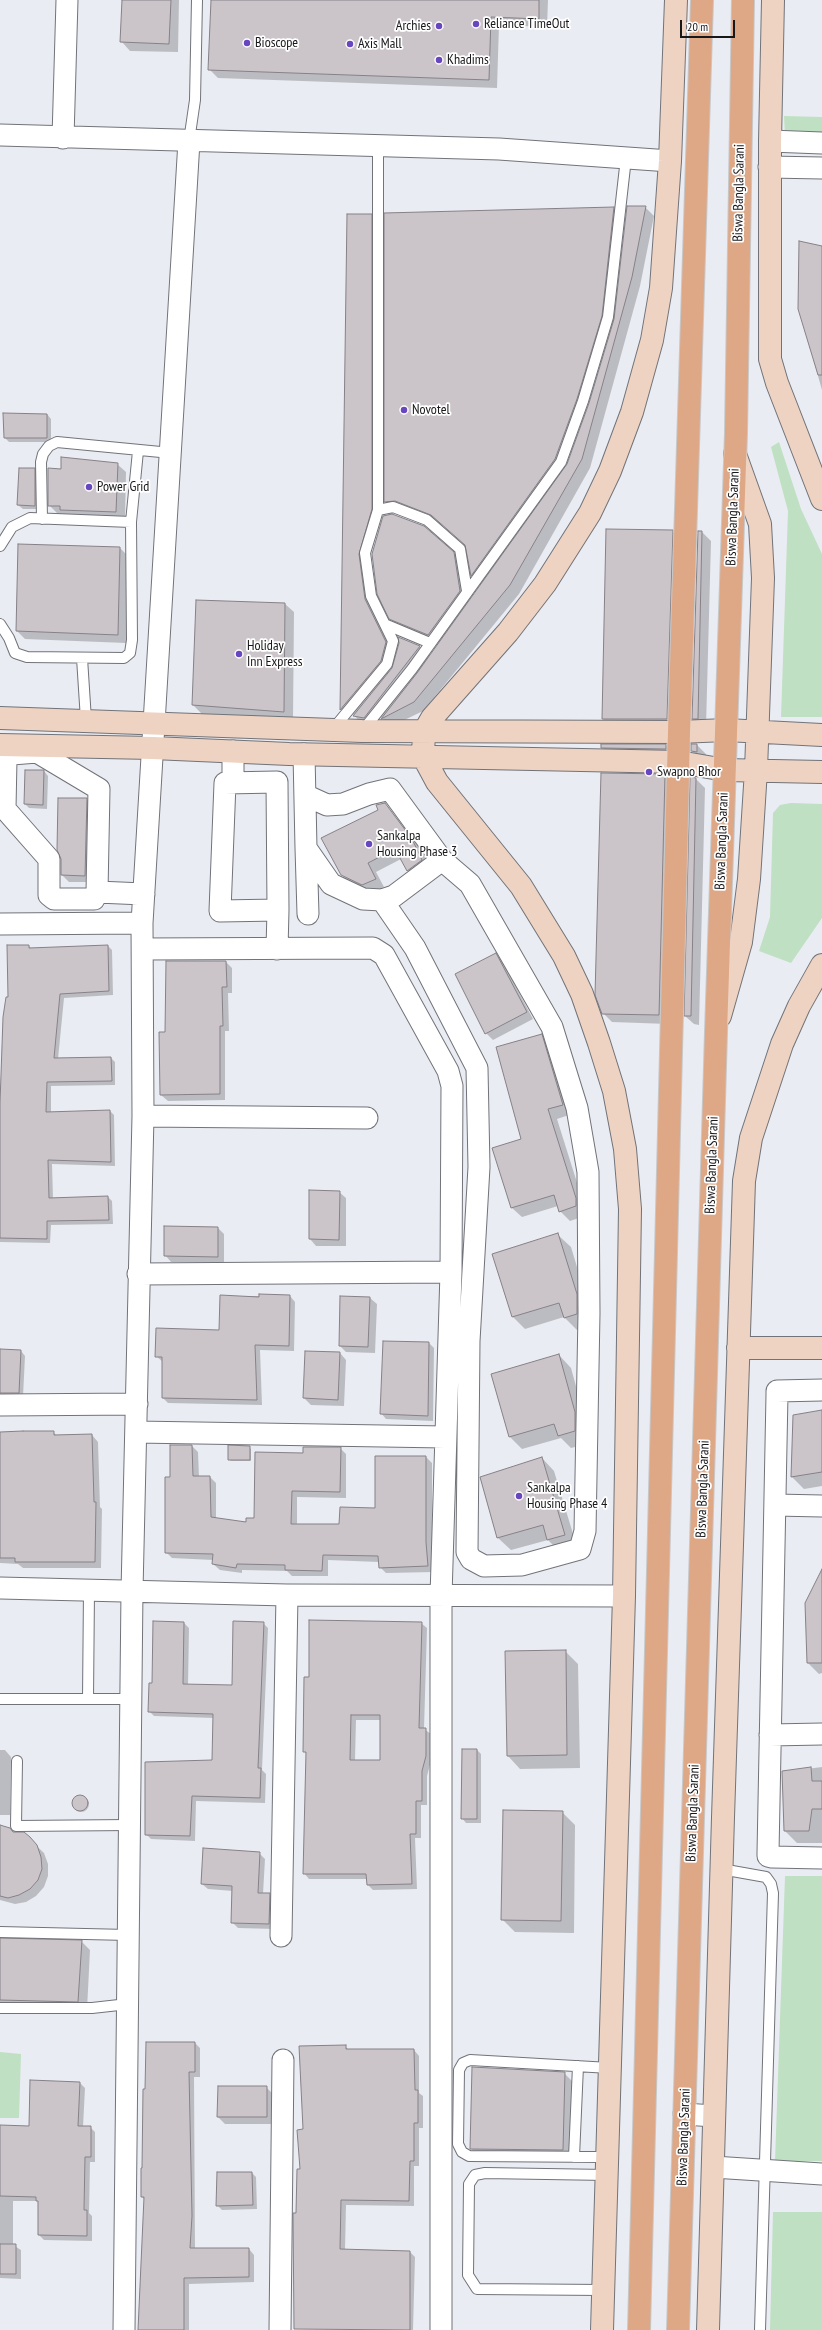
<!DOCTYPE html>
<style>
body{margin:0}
#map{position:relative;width:822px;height:2330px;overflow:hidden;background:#eaecf3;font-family:"PT Sans Narrow",sans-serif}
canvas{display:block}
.scale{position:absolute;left:680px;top:20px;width:55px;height:18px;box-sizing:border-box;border:2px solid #18181b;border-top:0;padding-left:5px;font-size:12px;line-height:14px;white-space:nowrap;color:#18181b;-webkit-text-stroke:3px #fff;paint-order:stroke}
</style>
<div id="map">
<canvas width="822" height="2330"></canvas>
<div class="scale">20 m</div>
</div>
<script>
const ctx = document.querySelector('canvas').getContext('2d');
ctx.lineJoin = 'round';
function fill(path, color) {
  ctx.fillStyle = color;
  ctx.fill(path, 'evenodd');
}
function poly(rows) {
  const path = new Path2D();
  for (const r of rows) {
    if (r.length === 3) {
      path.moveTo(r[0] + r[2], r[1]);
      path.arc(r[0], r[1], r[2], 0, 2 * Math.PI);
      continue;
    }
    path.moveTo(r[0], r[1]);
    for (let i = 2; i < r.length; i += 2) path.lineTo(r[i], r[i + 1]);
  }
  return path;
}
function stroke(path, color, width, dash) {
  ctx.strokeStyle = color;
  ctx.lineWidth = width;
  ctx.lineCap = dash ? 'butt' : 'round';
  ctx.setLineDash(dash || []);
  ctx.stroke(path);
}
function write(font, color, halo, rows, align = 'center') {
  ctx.font = font + ' "PT Sans Narrow",sans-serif';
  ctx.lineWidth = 3.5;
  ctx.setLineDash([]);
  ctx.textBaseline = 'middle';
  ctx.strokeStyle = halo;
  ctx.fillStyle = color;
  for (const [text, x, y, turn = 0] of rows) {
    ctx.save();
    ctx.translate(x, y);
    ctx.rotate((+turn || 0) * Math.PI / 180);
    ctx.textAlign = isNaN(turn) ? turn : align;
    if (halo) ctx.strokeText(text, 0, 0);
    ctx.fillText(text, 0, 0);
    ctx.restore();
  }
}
fill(poly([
 [784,116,822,117,822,136,785,135],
 [779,442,801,509,822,554,822,717,781,717,788,511,771,447],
 [791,803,822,804,822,918,791,963,759,951,770,917,773,813,780,805],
 [785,1876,822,1876,822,2161,775,2161],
 [0,2052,21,2054,19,2118,0,2118],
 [773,2212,822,2212,822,2330,770,2330]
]), '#bfe0c2');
fill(poly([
 [123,0,179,0,178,52,130,51,122,42],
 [212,0,548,0,547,27,499,25,497,88,218,78,209,69],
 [645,207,654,216,640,286,590,468,519,594,423,711,390,727,381,717,373,727,362,724,353,714,349,718,341,710,348,215,371,215,380,224,380,518,367,563,374,608,394,651,389,674,393,668,400,643,399,638,420,647,430,657,439,644,399,628,390,618,453,553,462,562,469,602,482,585,472,575,466,545,441,524,405,509,394,510,386,502,614,208,622,216,610,325,585,408,562,472,568,465,590,403],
 [822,247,822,390,799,309],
 [47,414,51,419,51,442,9,442,5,438],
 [117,464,126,472,125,520,58,514,49,505,62,470],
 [34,469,39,473,39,509,23,509,18,505],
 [672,531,681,540,675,728,612,728,603,719],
 [702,532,711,541,706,727,702,727,693,719],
 [19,545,120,548,129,557,126,643,25,639,17,631],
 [285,604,294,612,293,720,202,714,193,705],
 [666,745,675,754,611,756,602,747],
 [697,745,706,754,706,761,701,760,692,751],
 [44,771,48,776,47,809,29,808,25,804],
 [602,774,665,775,674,784,668,1024,612,1022,603,1013],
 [691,778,696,779,705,788,699,1025,694,1024,685,1016],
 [86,799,93,806,92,882,69,882,62,875],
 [385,804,421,849,430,869,416,880,408,871,401,859,376,872,384,887,371,893,351,884,342,875],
 [29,946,32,949,108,946,112,950,113,995,64,998,58,1059,111,1058,115,1062,115,1085,51,1086,51,1113,110,1111,114,1115,115,1166,52,1164,53,1198,108,1197,112,1201,113,1224,51,1225,50,1243,0,1242,0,1135,9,998],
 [496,954,502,961,533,1019,493,1040,486,1033],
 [226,962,232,968,232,993,228,993,229,1031,225,1031,225,1100,168,1101,161,1095,166,1033],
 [541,1035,551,1045,572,1114,557,1119,585,1208,585,1216,570,1221,560,1211,558,1206,522,1217,512,1208],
 [310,1191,339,1192,346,1198,346,1246,316,1246,310,1239],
 [218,1228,224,1234,224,1263,171,1262,165,1255],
 [558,1235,571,1247,589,1307,589,1327,577,1330,564,1317,525,1329,513,1317,494,1254],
 [221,1296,290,1296,295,1302,294,1351,260,1350,262,1405,168,1403,163,1398,163,1362,156,1356,220,1331],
 [370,1298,377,1304,375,1353,346,1352,340,1346],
 [429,1343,434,1348,433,1421,386,1419,381,1413],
 [0,1350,21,1351,25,1356,23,1397,0,1396],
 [340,1353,346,1360,344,1406,311,1405,304,1398],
 [559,1355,571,1368,587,1426,587,1444,571,1448,561,1438,522,1449,510,1437],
 [822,1411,822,1486,804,1489,792,1477],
 [0,1432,53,1432,57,1436,92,1435,98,1442,100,1507,102,1509,101,1568,23,1568,18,1564,0,1563],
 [192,1446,198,1452,199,1477,210,1477,216,1483,216,1519,247,1523,255,1519,304,1454,340,1448,346,1454,346,1498,297,1497,297,1525,340,1525,376,1509,426,1457,432,1463,432,1549,434,1572,386,1573,380,1567,379,1562,328,1560,328,1576,292,1576,287,1571,242,1570,242,1573,220,1570,213,1564,213,1560,172,1558,166,1552,171,1478],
 [249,1447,251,1449,251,1461,231,1461,229,1459],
 [542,1458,554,1471,577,1547,560,1552,548,1540,511,1550,498,1538],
 [822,1584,822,1673,819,1674,808,1663],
 [154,1622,184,1623,189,1628,188,1685,233,1686,263,1623,268,1628,262,1770,266,1774,265,1803,196,1801,195,1841,151,1839,146,1834,213,1761,214,1718,154,1716,149,1711,153,1684],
 [421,1623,427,1628,424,1729,431,1734,431,1761,427,1776,427,1805,421,1805,421,1838,415,1838,417,1889,373,1890,368,1885,368,1879,309,1879,304,1873,306,1754,304,1751,310,1678],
 [356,1720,381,1720,381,1761,355,1761],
 [565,1651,578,1664,580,1768,520,1769,508,1756,506,1652],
 [0,1750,5,1750,11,1757,10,1815,0,1815],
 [463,1750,477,1750,481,1754,481,1823,466,1823,462,1818],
 [822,1767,822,1843,797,1843,785,1831,783,1772],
 [81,1804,8],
 [562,1812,575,1825,574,1933,515,1932,502,1919],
 [0,1826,14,1833,23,1833,44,1853,48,1864,48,1876,44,1887,36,1896,26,1902,15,1904,0,1900],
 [259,1853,265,1859,263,1894,269,1894,275,1900,275,1929,238,1928,232,1922,233,1891,208,1889,202,1884],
 [81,1941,90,1950,87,2010,6,2008,0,2002,0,1949],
 [195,2043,200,2048,200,2077,194,2077,195,2249,249,2249,254,2255,254,2282,189,2284,189,2330,139,2330,145,2200,142,2197],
 [345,2046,349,2050,414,2050,419,2056,419,2093,423,2096,423,2128,419,2128,419,2166,414,2166,414,2206,346,2205,345,2250,410,2252,415,2257,413,2330,295,2329,294,2214,297,2214,304,2130],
 [564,2073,573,2082,572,2159,480,2157,471,2149],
 [80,2083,85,2088,83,2127,90,2127,95,2132,95,2162,90,2162,89,2213,92,2216,92,2241,44,2240,39,2235,38,2201,13,2201,13,2245,21,2250,21,2279,0,2278,0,2126,30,2127],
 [266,2087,273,2094,273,2124,225,2124,218,2117],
 [252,2173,256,2177,257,2209,222,2210,217,2205]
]), '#0003');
const building = poly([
 [122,0,171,0,169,44,120,42,122,0],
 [211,0,539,0,539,19,491,17,489,80,208,70,211,0],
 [627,206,646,206,632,277,582,459,510,585,414,702,381,719,417,673,567,464,589,403,614,319,627,206],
 [614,207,602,316,577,399,555,459,471,576,465,545,431,515,395,501,384,502,384,213,614,207],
 [347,214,372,214,372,509,359,554,365,599,386,642,381,661,340,710,347,214],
 [799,241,822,246,822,375,818,375,798,309,799,241],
 [3,413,47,414,47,438,4,438,3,413],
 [61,457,118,463,116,512,60,510,60,506,48,506,48,468,61,469,61,457],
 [19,468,35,468,35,506,17,505,19,468],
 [392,514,424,526,454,552,460,591,428,635,389,619,377,594,372,554,383,516,392,514],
 [606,529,673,530,667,719,602,719,606,529],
 [698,531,702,531,698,719,692,719,698,531],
 [18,544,120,547,118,635,16,631,18,544],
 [196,600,285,603,284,712,192,705,196,600],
 [398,637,420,646,364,718,353,716,392,668,399,643,398,637],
 [601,744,666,744,666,749,601,748,601,744],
 [691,744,697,744,697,752,691,751,691,744],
 [25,770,44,770,43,805,24,804,25,770],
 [601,773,665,774,659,1015,602,1014,595,995,601,773],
 [690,777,696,778,691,1016,684,1016,690,777],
 [58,798,87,798,85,876,61,875,61,859,57,850,58,798],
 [385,803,412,839,422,860,407,871,395,849,368,863,376,879,362,885,341,875,321,838,378,810,376,805,385,803],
 [7,945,29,945,29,948,108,945,109,991,60,994,54,1058,111,1057,112,1081,47,1082,46,1112,110,1110,111,1162,48,1160,49,1198,108,1196,109,1220,47,1221,47,1239,0,1238,0,1103,3,1017,6,997,8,997,7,945],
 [496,953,527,1012,485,1034,455,974,496,953],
 [166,961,226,961,227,987,222,987,223,1026,220,1026,220,1094,160,1095,159,1032,165,1032,166,961],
 [542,1034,563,1105,548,1109,576,1198,576,1206,559,1212,554,1195,511,1208,492,1148,521,1139,496,1047,542,1034],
 [309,1190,340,1191,339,1240,309,1239,309,1190],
 [164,1226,218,1227,218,1257,164,1256,164,1226],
 [558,1233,577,1294,577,1314,564,1318,559,1303,512,1317,492,1254,558,1233],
 [259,1294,290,1295,289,1346,255,1345,257,1400,162,1398,162,1357,155,1357,156,1328,219,1330,220,1295,259,1297,259,1294],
 [340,1296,370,1297,368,1347,339,1346,340,1296],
 [383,1341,429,1342,428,1416,380,1414,383,1341],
 [0,1349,21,1350,19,1393,0,1393,0,1349],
 [305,1351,340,1352,338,1400,303,1398,305,1351],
 [559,1354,575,1412,575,1431,558,1436,554,1424,509,1437,491,1374,559,1354],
 [822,1410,822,1472,791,1477,793,1415,822,1410],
 [23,1431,54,1431,54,1435,92,1434,94,1502,96,1502,95,1562,15,1562,15,1558,0,1558,0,1432,23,1431],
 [170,1445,192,1445,193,1476,210,1476,211,1517,246,1522,246,1518,254,1518,255,1452,303,1453,303,1447,341,1447,340,1492,292,1491,291,1524,339,1524,340,1507,375,1508,375,1456,426,1456,426,1542,428,1566,379,1568,378,1556,323,1555,322,1571,285,1570,285,1565,237,1564,236,1568,212,1564,213,1554,165,1553,165,1477,170,1477,170,1445],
 [228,1445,250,1446,250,1460,228,1460,228,1445],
 [542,1457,565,1535,547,1540,543,1525,497,1538,480,1477,542,1457],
 [822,1569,822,1663,807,1663,805,1603,822,1569],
 [309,1620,422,1622,419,1728,426,1728,426,1756,422,1771,422,1801,416,1801,416,1834,410,1834,412,1884,367,1885,366,1874,303,1874,306,1752,303,1752,304,1677,309,1677,309,1620],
 [351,1715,380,1715,380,1760,350,1760,351,1715],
 [153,1621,184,1622,183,1684,232,1685,233,1621,264,1622,258,1768,261,1768,260,1798,192,1796,190,1836,145,1835,145,1762,212,1760,213,1714,148,1712,149,1683,152,1683,153,1621],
 [566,1650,567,1755,507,1756,505,1651,566,1650],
 [462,1749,477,1749,477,1819,461,1819,462,1749],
 [811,1767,812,1781,822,1781,822,1809,812,1809,809,1831,784,1831,782,1771,811,1767],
 [80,1803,8],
 [503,1810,563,1811,561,1921,501,1920,503,1810],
 [0,1825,10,1828,13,1832,24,1832,30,1837,37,1845,41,1857,42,1869,38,1880,30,1889,19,1895,8,1898,0,1896,0,1825],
 [203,1848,260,1852,258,1893,270,1893,269,1924,231,1923,232,1886,201,1884,203,1848],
 [0,1938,82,1940,78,2002,0,2000,0,1938],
 [146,2042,195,2042,195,2072,189,2072,192,2216,190,2248,249,2248,249,2277,184,2278,184,2330,138,2330,144,2197,141,2197,141,2168,142,2168,143,2089,145,2089,146,2042],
 [346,2045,346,2049,414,2049,415,2090,418,2090,418,2123,414,2123,414,2161,410,2161,409,2201,341,2200,340,2249,410,2251,410,2330,294,2329,293,2213,296,2213,297,2169,300,2169,297,2130,303,2129,299,2046,346,2045],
 [472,2067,565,2072,563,2150,470,2149,472,2067],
 [30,2080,80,2082,78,2126,91,2126,91,2157,85,2157,84,2210,87,2210,87,2236,38,2235,38,2201,36,2201,36,2197,0,2196,0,2125,29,2126,30,2080],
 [218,2086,267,2086,267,2117,217,2117,218,2086],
 [217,2172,252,2172,253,2205,216,2206,217,2172],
 [0,2244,16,2244,16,2274,0,2274,0,2244]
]);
fill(building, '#cbc5ca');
stroke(building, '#868186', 1);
const lane = poly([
 [189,141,195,100,197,0],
 [378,510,378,146],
 [42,519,41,462,43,454,49,446,57,442,171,453],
 [131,522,138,451],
 [0,546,12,527,30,518,131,522,132,640,130,653,124,658,27,657,15,653,9,638,0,624],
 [387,625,430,643],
 [82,658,86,720],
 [333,729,387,664,393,641,371,596,365,553,378,510,393,507,427,520,460,549,467,591],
 [363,730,412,669,561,462,583,401,608,317,626,158],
 [0,1699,131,1699],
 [88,1699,89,1590],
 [17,1761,16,1826,130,1825],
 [721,1869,766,1877,771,1884,773,1893,760,2330],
 [0,1932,128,1935],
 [0,2008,92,2008,128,2004],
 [574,2157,578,2066],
 [607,2157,469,2156,462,2152,458,2144,459,2070,463,2063,470,2060,610,2068],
 [603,2290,477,2289,468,2275,469,2184,475,2175,485,2173,607,2175]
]);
const street = poly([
 [0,135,499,149,670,161],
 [63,138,67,0],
 [770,141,822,143],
 [769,167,822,168],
 [304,754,306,848,331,884,363,899,382,900,415,948,477,1068,479,1167,469,1341,467,1552,471,1559,484,1566,522,1565,580,1549,585,1531,589,1313,588,1172,577,1108,552,1027,470,884,442,860],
 [233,783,233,751],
 [305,795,327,805,343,804,369,794,390,789,442,860,394,896,382,900],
 [306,848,308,914],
 [97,892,94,899,54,899,49,895,49,859,5,809,6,759,12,754,37,752,99,789,97,892,144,894],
 [0,924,142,923],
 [143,949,373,948,384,955,448,1071,452,1086,451,1272,441,1596,441,2330],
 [277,949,278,910,277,782,225,783,220,911,278,910],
 [143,1116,367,1118],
 [138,1274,451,1272],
 [822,1390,777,1391,777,1394,768,1853,768,1856,772,1857,822,1858],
 [0,1405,137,1404],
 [136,1432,445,1437],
 [775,1505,822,1506],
 [0,1588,287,1595,624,1596],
 [770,1735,822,1734],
 [281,1936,287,1595],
 [684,2114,714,2116],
 [713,2167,822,2174],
 [124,2330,132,1591,143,1116,142,923,189,141],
 [280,2330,283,2060]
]);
const secondary = poly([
 [773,0,770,141,770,359,777,383,822,499],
 [0,718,362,731,679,732,726,730,822,735],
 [0,745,153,748,289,754,679,762,725,770,822,772],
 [720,1016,741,942,749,879,756,770,763,578,760,524,735,454],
 [738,1348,822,1348],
 [602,2330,624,1596,630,1209,625,1149,614,1091,599,1043,582,994,564,956,521,886,437,782,423,756,424,732,432,718,508,632,545,584,590,513,610,471,632,412,652,340,661,288,670,161,676,0],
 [708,2330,723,1817,744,1181,751,1138,782,1044,799,1006,822,965]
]);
const primary = poly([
 [639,2330,679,732,702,0],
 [678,2330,716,1032,736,433,743,0]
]);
stroke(lane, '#717379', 12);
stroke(street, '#717379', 23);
stroke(secondary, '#717379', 24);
stroke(primary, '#c8c8c8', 24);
stroke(lane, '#fff', 10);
stroke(street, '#fff', 21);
stroke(secondary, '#eed3c2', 22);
stroke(primary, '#dea785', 22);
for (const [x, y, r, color] of [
 [476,24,4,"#6846bf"],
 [439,26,4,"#6846bf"],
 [247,43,4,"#6846bf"],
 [350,44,4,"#6846bf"],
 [439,60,4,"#6846bf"],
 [404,410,4,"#6846bf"],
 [89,487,4,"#6846bf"],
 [239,654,4,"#6846bf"],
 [649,772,4,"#6846bf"],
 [369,844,4,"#6846bf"],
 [519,1496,4,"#6846bf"]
]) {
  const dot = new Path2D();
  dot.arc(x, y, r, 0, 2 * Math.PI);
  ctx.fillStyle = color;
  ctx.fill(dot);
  stroke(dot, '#fff', 1.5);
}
write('14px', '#18181b', '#fff', [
 ["Reliance TimeOut",484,24],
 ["Archies",431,26,"right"],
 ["Bioscope",255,43],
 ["Axis Mall",358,44],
 ["Khadims",447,60],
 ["Novotel",412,410],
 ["Power Grid",97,487],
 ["Holiday",247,646],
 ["Inn Express",247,662],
 ["Swapno Bhor",657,772],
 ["Sankalpa",377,836],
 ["Housing Phase 3",377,852],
 ["Sankalpa",527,1488],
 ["Housing Phase 4",527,1504]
], 'left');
write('14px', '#18181b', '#fff', [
 ["Biswa Bangla Sarani",739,193,-89],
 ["Biswa Bangla Sarani",733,517,-88],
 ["Biswa Bangla Sarani",722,841,-88],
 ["Biswa Bangla Sarani",712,1165,-88],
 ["Biswa Bangla Sarani",703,1489,-88],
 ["Biswa Bangla Sarani",693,1813,-88],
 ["Biswa Bangla Sarani",684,2137,-88]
]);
</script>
